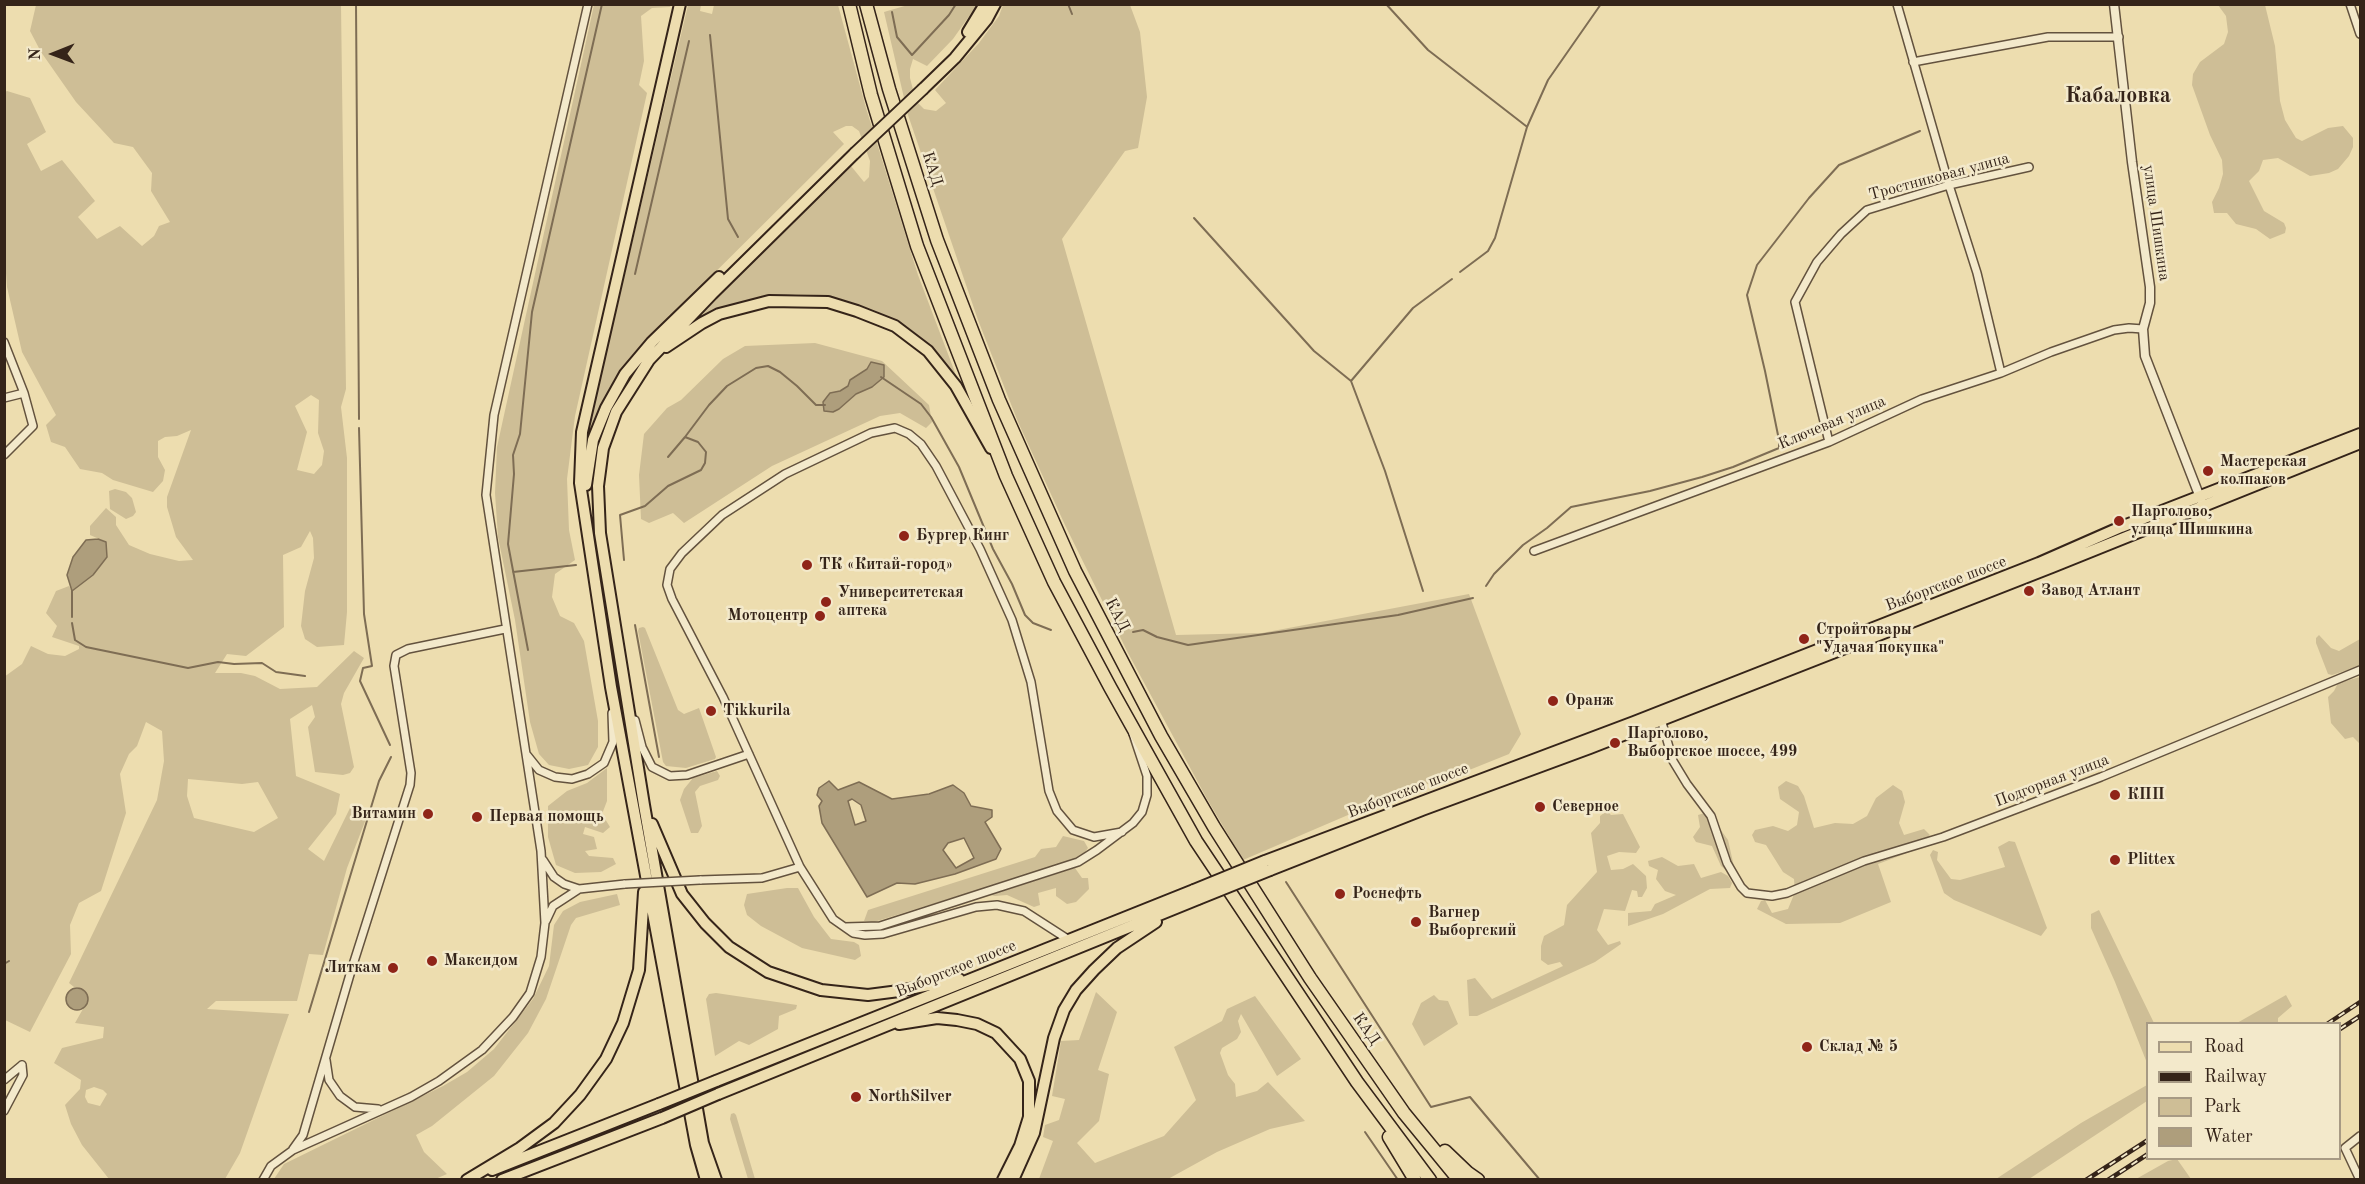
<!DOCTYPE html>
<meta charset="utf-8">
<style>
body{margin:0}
#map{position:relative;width:2365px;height:1184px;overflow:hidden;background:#edddaf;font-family:"Old Standard TT",serif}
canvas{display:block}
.frame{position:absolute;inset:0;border:6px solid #352419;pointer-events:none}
.legend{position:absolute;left:2146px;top:1022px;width:195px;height:138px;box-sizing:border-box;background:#f3e9cb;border:2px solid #a79a84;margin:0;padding:8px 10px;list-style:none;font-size:18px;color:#352419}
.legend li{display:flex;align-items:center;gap:12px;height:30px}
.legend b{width:30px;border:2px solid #a79a84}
.north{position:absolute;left:24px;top:24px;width:60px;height:60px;-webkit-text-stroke:4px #f3e9cb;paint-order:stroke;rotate:269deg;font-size:16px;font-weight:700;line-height:24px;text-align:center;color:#352419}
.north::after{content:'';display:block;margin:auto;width:21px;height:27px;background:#352419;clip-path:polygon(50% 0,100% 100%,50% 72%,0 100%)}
</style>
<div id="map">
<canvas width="2365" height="1184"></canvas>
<div class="frame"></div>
<ul class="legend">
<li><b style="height:8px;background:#edddaf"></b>Road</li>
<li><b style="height:8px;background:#352419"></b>Railway</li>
<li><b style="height:16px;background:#cebe96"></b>Park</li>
<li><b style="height:16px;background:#ae9e7c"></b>Water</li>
</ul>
<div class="north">N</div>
</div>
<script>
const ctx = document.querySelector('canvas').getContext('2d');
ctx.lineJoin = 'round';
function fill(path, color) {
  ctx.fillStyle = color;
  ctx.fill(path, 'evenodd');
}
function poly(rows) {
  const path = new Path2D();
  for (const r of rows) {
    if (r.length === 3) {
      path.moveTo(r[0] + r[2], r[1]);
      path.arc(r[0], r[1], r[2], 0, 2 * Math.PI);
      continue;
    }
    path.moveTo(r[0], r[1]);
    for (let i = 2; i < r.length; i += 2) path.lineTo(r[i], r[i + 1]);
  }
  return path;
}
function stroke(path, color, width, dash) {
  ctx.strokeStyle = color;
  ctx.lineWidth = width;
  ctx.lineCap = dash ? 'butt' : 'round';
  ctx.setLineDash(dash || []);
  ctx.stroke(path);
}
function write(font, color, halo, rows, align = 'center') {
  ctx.font = font + ' "Old Standard TT",serif';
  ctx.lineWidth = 5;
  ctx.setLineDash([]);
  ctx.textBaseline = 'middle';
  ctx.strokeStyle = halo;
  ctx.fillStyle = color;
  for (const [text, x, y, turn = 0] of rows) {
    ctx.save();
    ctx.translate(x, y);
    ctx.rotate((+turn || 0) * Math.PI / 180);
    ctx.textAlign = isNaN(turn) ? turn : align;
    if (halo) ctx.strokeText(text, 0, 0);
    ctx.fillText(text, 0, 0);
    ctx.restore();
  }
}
fill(poly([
 [36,5,341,5,346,389,341,407,347,458,347,612,344,645,317,647,305,639,301,626,305,591,314,558,313,538,310,531,301,547,283,555,284,627,246,656,227,654,215,673,241,673,255,676,280,689,317,687,354,651,364,658,344,693,341,704,354,767,350,773,343,775,315,772,308,727,315,717,312,705,290,719,296,776,340,794,336,814,308,849,324,861,350,808,366,819,347,868,323,955,309,954,297,1001,216,1001,207,1009,289,1014,240,1153,225,1179,109,1179,82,1145,71,1124,65,1105,80,1089,81,1080,54,1063,62,1048,103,1038,104,1027,75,1023,88,1000,78,987,74,987,69,983,157,800,164,761,162,731,146,722,137,746,129,754,120,774,126,813,101,891,79,903,70,925,71,954,30,1032,5,1020,4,677,22,664,31,646,48,654,65,656,79,649,79,646,52,637,57,626,46,613,56,591,69,586,72,591,107,558,106,542,90,535,90,526,106,508,116,517,116,525,129,545,150,554,179,561,193,560,176,537,167,507,167,497,191,430,177,436,165,437,158,441,158,457,165,470,163,481,153,492,113,480,102,473,80,469,65,447,51,442,46,425,56,415,22,352,7,287,5,259,5,92,7,91,30,98,46,132,27,144,41,171,62,160,95,201,78,217,97,239,120,226,142,246,154,236,159,226,170,222,151,191,152,173,133,147,114,143,76,102,41,52,30,31],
 [311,395,319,400,318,433,324,451,322,465,314,474,297,470,307,432,295,406],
 [188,779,242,784,258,782,278,818,254,832,194,818,187,796],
 [94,1087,103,1090,107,1094,100,1106,88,1103,85,1097,86,1090],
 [594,5,671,5,670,7,652,8,641,16,644,61,639,85,647,93,575,416,567,479,569,530,575,560,555,574,552,597,560,616,574,623,584,641,598,721,598,747,588,765,569,769,549,765,539,754,530,722,515,620,498,537,495,493,497,447],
 [688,5,701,5,700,11,712,14,714,5,838,5,866,108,918,275,959,383,924,342,907,327,874,310,850,302,818,295,796,294,766,297,733,304,691,321,851,166,864,182,869,177,870,161,859,131,852,126,846,126,833,132,844,144,634,353,602,401,584,449,591,409,615,316],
 [908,5,977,5,953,39,927,66,913,59,910,69,910,78,916,101,924,109,936,111,946,103,935,90,979,43,999,16,1003,5,1130,5,1140,32,1147,97,1138,148,1125,151,1062,239,1176,635,1262,633,1469,594,1521,734,1509,754,1432,785,1424,783,1409,787,1404,791,1243,860,1207,799,1128,653,1065,525,1018,422,978,320,908,115,884,12],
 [2218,5,2265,5,2275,46,2280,101,2285,120,2296,138,2302,141,2328,128,2343,126,2353,138,2353,147,2349,156,2338,169,2329,173,2310,176,2278,158,2263,160,2259,171,2249,181,2264,211,2284,223,2286,228,2285,233,2270,239,2256,229,2236,224,2227,213,2214,213,2212,202,2219,188,2223,174,2222,160,2210,135,2192,85,2193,74,2200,62,2224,44,2228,32,2226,16],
 [815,343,882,361,929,405,932,422,926,428,900,413,880,416,772,466,684,523,673,513,649,523,641,519,639,475,644,434,667,408,681,400,723,359,745,346],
 [871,365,872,387,856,394,839,409,833,412,830,393,840,391,848,386,850,380],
 [115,489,126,492,132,498,136,512,133,516,126,519,110,509,109,491],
 [643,627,645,628,678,710,684,714,699,708,716,757,715,759,686,768,666,766,663,762,638,631,639,628],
 [2319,635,2331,648,2339,651,2360,639,2360,666,2332,675,2328,674,2316,643,2316,638],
 [2360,677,2360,744,2353,737,2345,739,2331,723,2328,697,2334,691,2338,683],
 [607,768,607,801,602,814,610,827,603,833,585,827,583,834,594,837,597,849,585,851,589,856,613,858,616,864,601,872,575,873,556,865,548,837,548,806,567,791,587,783],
 [717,771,720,776,718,780,700,786,695,792,702,826,698,833,691,833,680,800,684,789,693,778],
 [1786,781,1798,786,1804,796,1814,828,1835,823,1853,824,1867,816,1876,798,1893,785,1902,791,1905,802,1899,823,1904,835,1924,829,1930,835,1915,850,1878,864,1891,902,1840,923,1786,924,1757,909,1761,901,1765,900,1772,913,1788,909,1795,892,1794,879,1783,872,1766,845,1755,842,1752,835,1755,830,1773,826,1788,831,1797,825,1799,812,1780,799,1778,787],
 [1607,811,1611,815,1623,814,1640,847,1636,853,1619,852,1607,856,1611,870,1623,869,1633,864,1646,876,1647,888,1642,897,1638,897,1637,891,1632,890,1625,911,1604,909,1597,930,1608,945,1620,941,1621,944,1595,962,1477,1016,1469,1016,1467,980,1475,978,1492,999,1563,966,1560,962,1548,965,1541,960,1541,946,1544,936,1564,925,1567,905,1597,872,1591,833,1600,823,1600,816],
 [1708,812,1728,840,1735,871,1728,872,1721,866,1712,846,1696,842,1693,837,1700,827,1698,815],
 [1063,836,1084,841,1088,848,1085,852,1073,859,994,885,874,922,864,921,868,910,1035,857,1041,849,1056,847],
 [2009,841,2015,842,2047,928,2041,936,1954,900,1944,893,1930,855,1933,850,1938,852,1937,860,1951,879,1960,880,2005,867,1998,847],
 [1662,857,1678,866,1694,864,1701,878,1721,872,1728,876,1732,883,1730,888,1710,889,1663,914,1628,926,1628,913,1651,911,1655,904,1676,895,1665,891,1656,879,1658,870,1649,866,1648,861],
 [1075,868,1082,878,1088,878,1089,889,1076,902,1067,904,1056,896,1056,888,1038,893,1040,905,1034,907,1007,895,995,896,990,895],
 [787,888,798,888,814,917,831,939,854,942,859,945,861,956,855,960,802,948,761,926,747,915,744,905,747,894],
 [617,894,620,905,576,918,571,925,546,999,528,1033,494,1076,432,1126,416,1135,424,1152,447,1174,433,1180,274,1179,284,1164,443,1086,467,1072,494,1049,533,999,549,966,554,925,563,911,580,902],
 [2099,910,2154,1023,2148,1024,2147,1063,2115,982,2091,928,2091,914],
 [1096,992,1117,1012,1098,1070,1109,1074,1099,1121,1077,1143,1095,1163,1164,1136,1196,1100,1174,1047,1222,1021,1227,1009,1255,996,1301,1059,1277,1076,1241,1014,1238,1021,1241,1032,1237,1039,1222,1048,1220,1053,1228,1075,1235,1084,1236,1097,1257,1091,1268,1082,1305,1121,1270,1129,1217,1152,1168,1179,1039,1179,1053,1141,1043,1137,1045,1125,1059,1120,1065,1099,1052,1096,1061,1041,1079,1040],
 [716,993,797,1005,796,1009,779,1016,778,1029,749,1045,739,1041,715,1056,706,999,709,994],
 [1434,995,1439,1000,1448,1001,1458,1024,1424,1046,1412,1024,1421,1003],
 [2286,995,2292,1006,2278,1018,2278,1023,2237,1023],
 [2147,1085,2147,1101,2029,1179,1996,1179,2081,1123],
 [734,1113,736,1115,755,1179,748,1179,730,1119,731,1114],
 [2177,1159,2191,1179,2136,1179,2168,1161]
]), '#cebe96');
const water = poly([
 [871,362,884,365,884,377,872,387,856,394,839,409,833,412,824,411,823,402,830,393,840,391,848,386,850,380,867,369,871,362],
 [98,539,106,542,107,557,93,575,72,591,67,575,73,557,86,540,98,539],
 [829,781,838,790,859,782,892,799,929,794,953,785,964,793,971,806,992,810,992,817,985,822,1001,849,996,859,955,874,915,884,897,883,867,897,822,823,819,806,822,801,817,795,819,788,829,781],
 [852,799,861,805,866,821,855,825,848,801,852,799],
 [964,838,974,858,956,868,943,850,948,843,964,838],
 [77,999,11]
]);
fill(water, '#ae9e7c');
stroke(water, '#7e6d54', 1.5);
stroke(poly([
 [356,4,359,419],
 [1068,4,1072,14],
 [1386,4,1428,50,1526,126],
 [892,12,897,37,912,55,949,15,956,4],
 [710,35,728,219,738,237],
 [1194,218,1314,351,1351,381,1385,471,1423,591],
 [1460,272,1488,251,1495,238,1527,127,1548,80,1601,4],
 [635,274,689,41],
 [881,377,921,404,931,417,959,467,993,549,1012,584,1025,615,1033,623,1051,630],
 [1351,381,1413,308,1452,279],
 [359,428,364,614,372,666,363,668,360,681,390,745],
 [668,457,685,437],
 [624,560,620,515,645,506,668,486,701,470,705,463,706,452,698,442,685,437,709,405,727,386,756,368,768,366,780,372,797,386,816,405,825,405],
 [513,572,576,565],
 [1486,586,1494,574,1523,545,1547,528,1571,507,1650,491,1702,477,1733,467,1779,448,1779,440,1765,371,1747,295,1757,265,1809,198,1839,165,1920,131],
 [72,617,72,591],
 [72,623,75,640,86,647,188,668,218,662,234,664,262,663,276,672,305,676],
 [635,625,659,757],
 [1133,632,1143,630,1157,637,1188,645,1398,615,1473,598],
 [528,650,508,544,514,474,513,455,520,434,532,312,602,4],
 [1286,882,1431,1107,1470,1097,1540,1180],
 [4,964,9,961],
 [309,1012,379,781,391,757],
 [1365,1132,1398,1180]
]), '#7e6d54', 2);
const minor = poly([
 [1897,4,1949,185,1977,273,2001,373],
 [2350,4,2360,34],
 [1913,62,2048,37,2119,37],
 [4,342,24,393,33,426,4,455],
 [4,398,24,393],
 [1829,442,1795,302,1817,262,1841,234,1867,210,1949,185,2029,167],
 [1534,551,1829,442,1922,399,2001,373,2051,352,2114,330,2129,328,2143,329],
 [1661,719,1673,761,1687,784,1711,816,1727,863,1741,887,1747,893,1772,896,1787,893,1864,861,1943,837,2101,777,2360,670],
 [635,720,642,747,652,767,670,776,687,775,749,754],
 [527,755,539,770,555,777,572,779,588,774,604,763,613,742,612,713],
 [543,860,554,877,564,884,579,889],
 [700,880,762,878,800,867],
 [546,921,553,906,579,889,625,884],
 [845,927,880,926,1078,862,1097,850,1133,823,1142,812,1147,795,1147,776,1133,734],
 [1069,940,1024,911,997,905,976,907,883,934,865,935,853,933,833,919,800,867,723,697,672,599,667,585,670,569,682,553,722,515,785,474,871,433,895,428,909,434,921,444,936,466,980,549,1012,620,1031,682,1049,791,1057,811,1073,830,1094,837,1122,832],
 [326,1060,329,1080,340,1096,355,1107,378,1109],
 [4,1080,22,1065],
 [4,1111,23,1075,22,1065],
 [293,1149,303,1135,351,971,410,785,411,773,394,666,396,655,408,649,505,629],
 [263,1180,271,1166,293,1150,411,1097,439,1081,482,1050,513,1017,530,993,541,957,545,923,541,851,486,495,494,415,588,4],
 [2360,1180,2345,1148,2360,1136]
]);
const tertiary = poly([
 [2114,4,2132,162,2150,287,2150,303,2143,329,2145,356,2201,500]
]);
const primary = poly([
 [680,4,582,432,580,483,611,687,696,1145,706,1180],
 [968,32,985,4],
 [923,89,955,58,987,19,995,4],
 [666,347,702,323,719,314,769,301,828,302,857,311,895,326,928,351,956,386,991,448],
 [586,485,593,440,606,408,625,374,652,342,719,277],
 [652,824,682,894,705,923,729,947,768,972,821,990,868,995,899,991,959,979],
 [1265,861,1634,722,2039,563,2121,527,2360,434],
 [1270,870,1422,810,1590,748,2052,567,2360,443],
 [899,1024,937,1018,957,1020,977,1024,996,1033,1020,1059,1029,1081,1029,1117,1020,1146,1003,1180],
 [716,1081,1194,890],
 [718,1094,1198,899],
 [492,1170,659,1104],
 [467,1180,520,1148,554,1123,580,1095,606,1059,623,1023,639,970,644,892],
 [502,1180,662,1118],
 [716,1180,703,1143,644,805,600,533,598,486,603,448,616,412,649,360,712,294,855,153],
 [1013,1180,1034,1133,1054,1038,1064,1010,1076,990,1094,970,1117,948,1156,922]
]);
const motorway = poly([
 [849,4,871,95,917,246,1006,476,1054,582,1110,687,1196,841,1357,1082,1430,1180],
 [866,4,889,89,937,240,999,400,1075,571,1161,736,1214,827,1310,978,1404,1113,1459,1180],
 [1389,1137,1415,1180],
 [1445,1151,1468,1173,1478,1180]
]);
stroke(minor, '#63523e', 10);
stroke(tertiary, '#63523e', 11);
stroke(primary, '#352419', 14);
stroke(motorway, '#352419', 15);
stroke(minor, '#f3e9cb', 7);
stroke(tertiary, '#f3e9cb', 8);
stroke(primary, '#edddaf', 10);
stroke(motorway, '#edddaf', 12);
const rail = poly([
 [2327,1024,2360,1002],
 [2340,1029,2360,1016],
 [2086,1180,2148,1140],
 [2108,1180,2148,1154]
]);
stroke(rail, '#352419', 4.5);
stroke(rail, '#f3e9cb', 2, [7]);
const minorBridge = poly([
 [625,884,700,880]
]);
const primaryBridge = poly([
 [855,153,923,89],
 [1194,890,1265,861],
 [1198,899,1270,870],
 [659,1104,716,1081],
 [662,1118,718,1094]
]);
stroke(minorBridge, '#63523e', 10, []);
stroke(primaryBridge, '#352419', 14, []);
stroke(minorBridge, '#f3e9cb', 7);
stroke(primaryBridge, '#edddaf', 10);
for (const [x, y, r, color] of [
 [2208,471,6,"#8f2418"],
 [2119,521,6,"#8f2418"],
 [904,536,6,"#8f2418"],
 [807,565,6,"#8f2418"],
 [2029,591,6,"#8f2418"],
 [826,602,6,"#8f2418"],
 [820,616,6,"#8f2418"],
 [1804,639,6,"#8f2418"],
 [1553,701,6,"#8f2418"],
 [711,711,6,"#8f2418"],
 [1615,743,6,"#8f2418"],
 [2115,795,6,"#8f2418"],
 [1540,807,6,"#8f2418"],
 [428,814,6,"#8f2418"],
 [477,817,6,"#8f2418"],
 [2115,860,6,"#8f2418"],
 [1340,894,6,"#8f2418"],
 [1416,922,6,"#8f2418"],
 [432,961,6,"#8f2418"],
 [393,968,6,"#8f2418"],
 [1807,1047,6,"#8f2418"],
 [856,1097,6,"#8f2418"]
]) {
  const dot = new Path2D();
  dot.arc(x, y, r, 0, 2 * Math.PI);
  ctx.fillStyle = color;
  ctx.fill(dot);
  stroke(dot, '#f3e9cb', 2);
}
write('16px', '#352419', '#f3e9cb', [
 ["КАД",932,169,72],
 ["Тростниковая улица",1939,177,-15],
 ["улица Шишкина",2156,223,82],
 ["Ключевая улица",1832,423,-23],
 ["Выборгское шоссе",1946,584,-21],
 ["КАД",1117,615,63],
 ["Подгорная улица",2052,781,-21],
 ["Выборгское шоссе",1408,791,-21],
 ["Выборгское шоссе",956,969,-22],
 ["КАД",1366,1029,55]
]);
write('bold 16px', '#352419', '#f3e9cb', [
 ["Мастерская",2220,462],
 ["колпаков",2220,480],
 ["Парголово,",2131,512],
 ["улица Шишкина",2131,530],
 ["Бургер Кинг",916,536],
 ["ТК «Китай-город»",819,565],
 ["Завод Атлант",2041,591],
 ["Университетская",838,593],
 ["аптека",838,611],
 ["Мотоцентр",808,616,"right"],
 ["Cтройтовары",1816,630],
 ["\"Удачая покупка\"",1816,648],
 ["Оранж",1565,701],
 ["Tikkurila",723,711],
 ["Парголово,",1627,734],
 ["Выборгское шоссе, 499",1627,752],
 ["КПП",2127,795],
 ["Северное",1552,807],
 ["Витамин",416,814,"right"],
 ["Первая помощь",489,817],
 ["Plittex",2127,860],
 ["Роснефть",1352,894],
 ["Вагнер",1428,913],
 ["Выборгский",1428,931],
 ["Максидом",444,961],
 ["Литкам",381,968,"right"],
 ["Склад № 5",1819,1047],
 ["NorthSilver",868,1097]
], 'left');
write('bold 22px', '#352419', '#f3e9cb', [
 ["Кабаловка",2118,96]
]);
</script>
